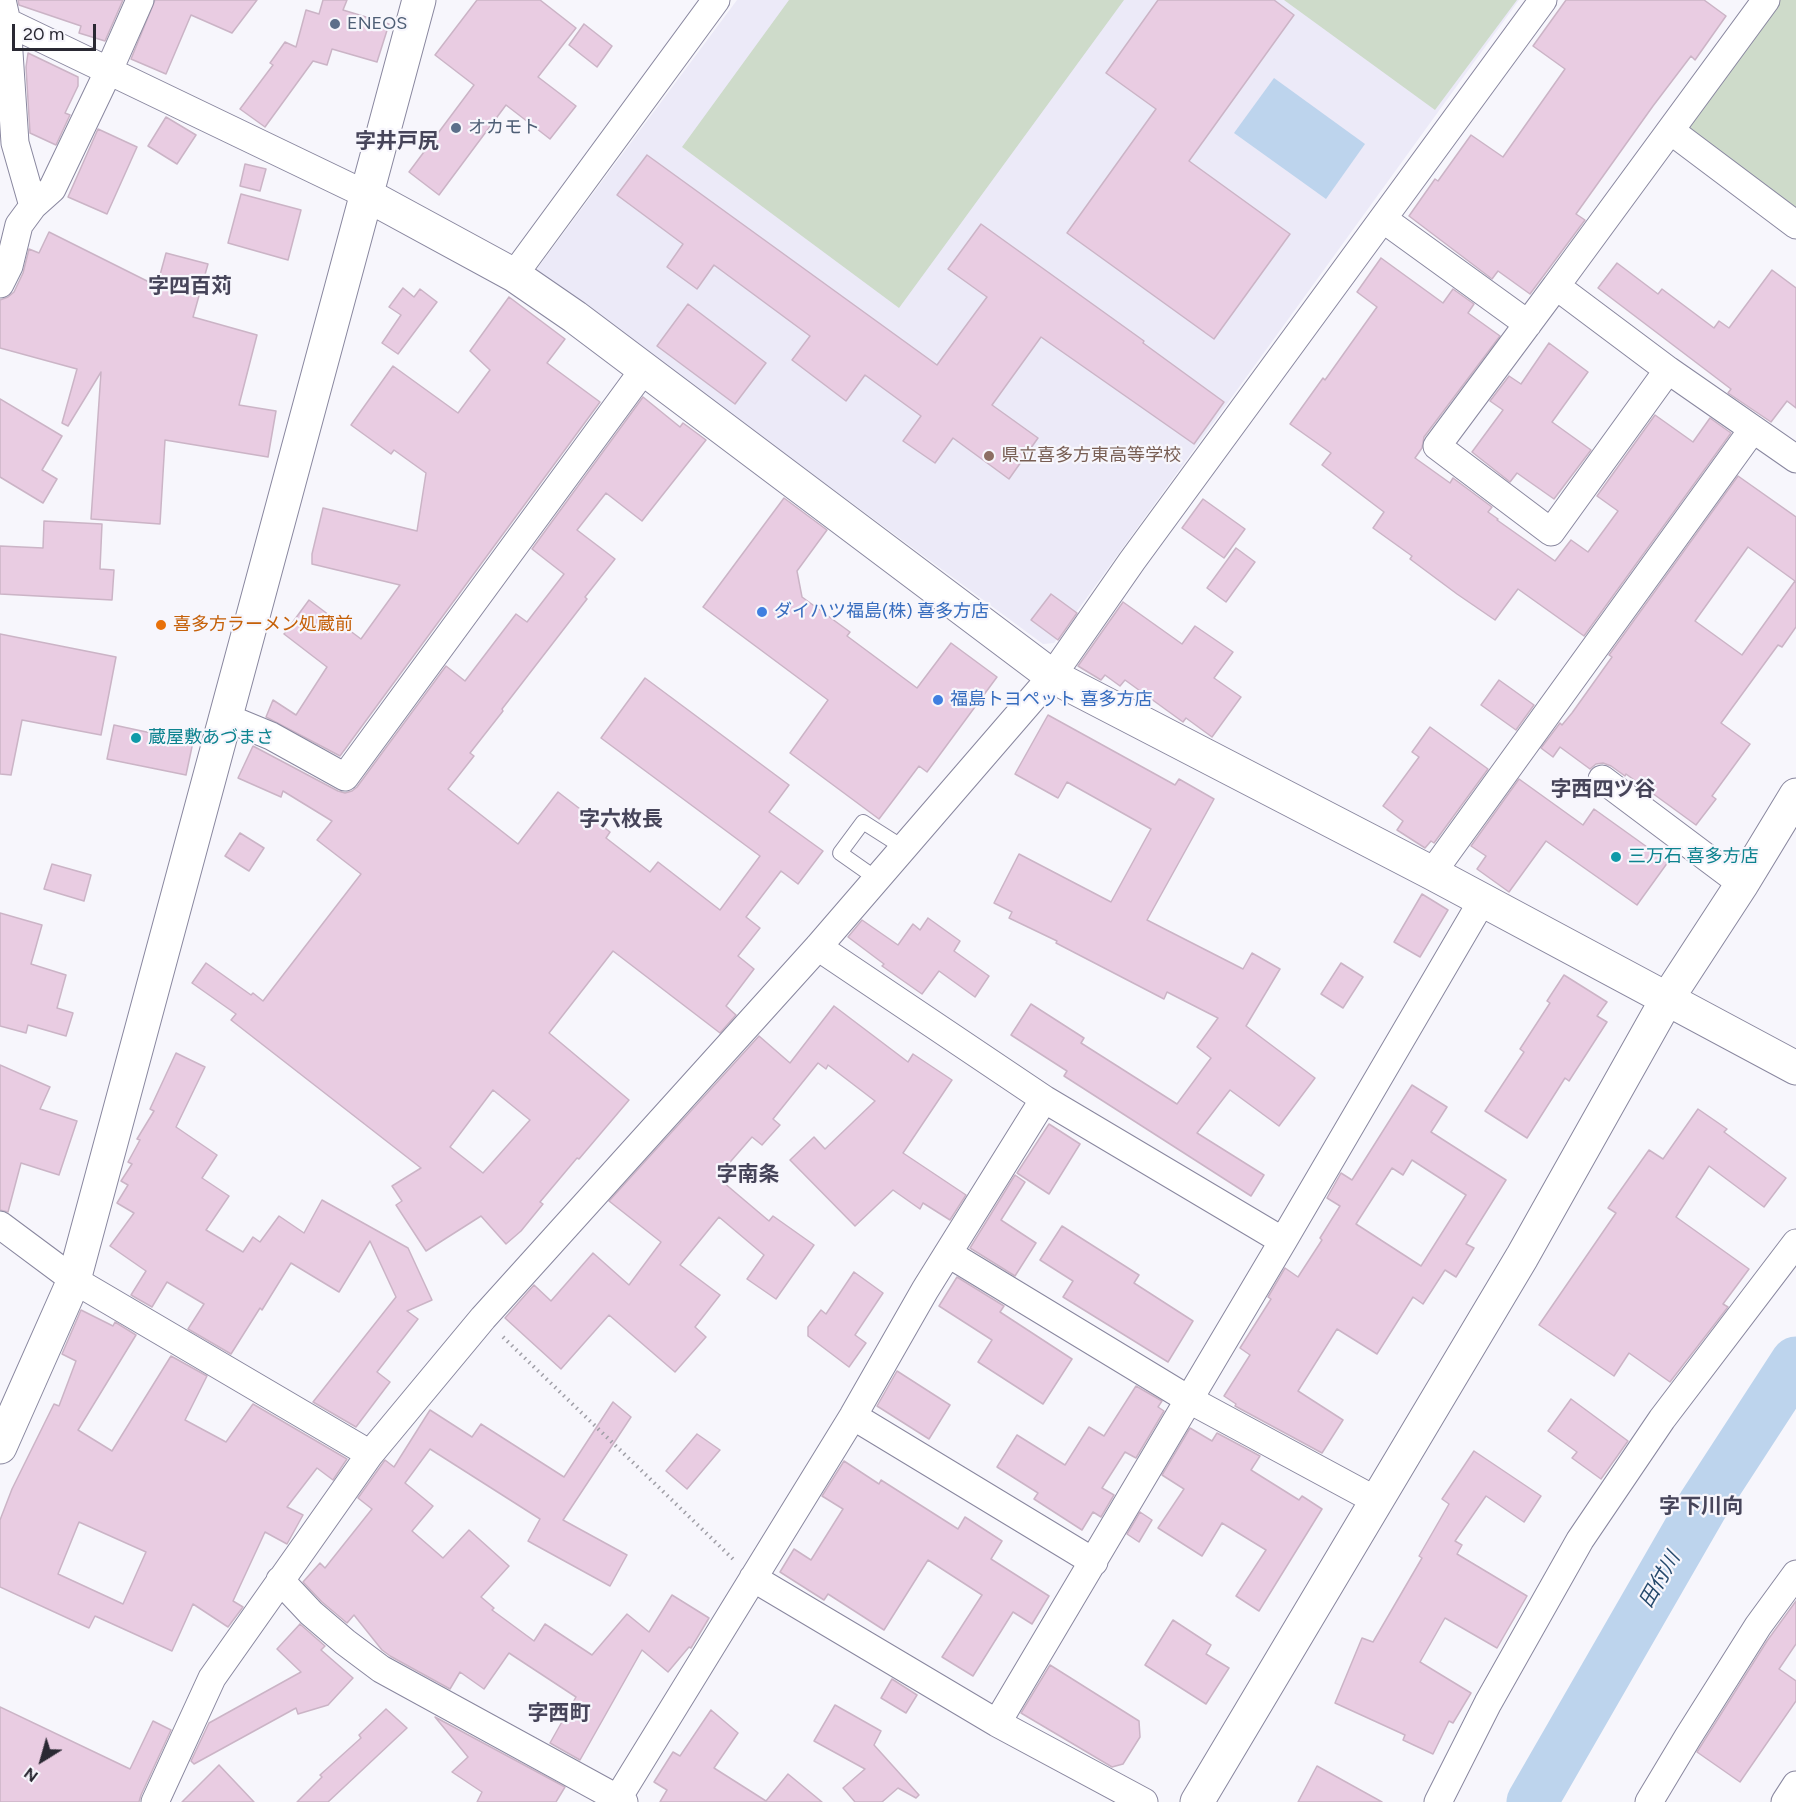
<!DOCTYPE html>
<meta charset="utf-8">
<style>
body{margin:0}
#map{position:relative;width:1796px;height:1802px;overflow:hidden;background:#f7f6fc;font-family:Figtree,sans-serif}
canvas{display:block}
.north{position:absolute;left:12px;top:1730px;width:60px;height:60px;-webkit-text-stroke:4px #f7f6fc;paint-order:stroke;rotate:217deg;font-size:16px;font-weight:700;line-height:24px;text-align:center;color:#2a2933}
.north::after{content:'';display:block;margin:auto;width:21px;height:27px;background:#2a2933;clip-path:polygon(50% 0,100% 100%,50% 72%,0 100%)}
.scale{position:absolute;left:12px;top:24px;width:84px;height:27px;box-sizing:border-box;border:3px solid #2a2933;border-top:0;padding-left:8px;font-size:18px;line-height:21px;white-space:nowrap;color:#2a2933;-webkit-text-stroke:4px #f7f6fc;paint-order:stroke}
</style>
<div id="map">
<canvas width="1796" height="1802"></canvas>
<div class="north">N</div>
<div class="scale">20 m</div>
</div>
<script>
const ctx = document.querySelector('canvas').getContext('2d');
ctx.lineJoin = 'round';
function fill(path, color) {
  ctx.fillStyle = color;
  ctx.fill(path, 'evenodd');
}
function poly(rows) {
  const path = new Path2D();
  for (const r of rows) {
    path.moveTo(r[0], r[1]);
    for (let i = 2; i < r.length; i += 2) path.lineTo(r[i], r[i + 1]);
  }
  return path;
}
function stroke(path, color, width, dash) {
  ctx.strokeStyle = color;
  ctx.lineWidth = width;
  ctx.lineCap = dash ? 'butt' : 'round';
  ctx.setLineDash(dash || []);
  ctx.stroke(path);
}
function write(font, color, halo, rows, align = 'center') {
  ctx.font = font + ' Figtree,"Noto Sans JP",sans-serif';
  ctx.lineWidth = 4.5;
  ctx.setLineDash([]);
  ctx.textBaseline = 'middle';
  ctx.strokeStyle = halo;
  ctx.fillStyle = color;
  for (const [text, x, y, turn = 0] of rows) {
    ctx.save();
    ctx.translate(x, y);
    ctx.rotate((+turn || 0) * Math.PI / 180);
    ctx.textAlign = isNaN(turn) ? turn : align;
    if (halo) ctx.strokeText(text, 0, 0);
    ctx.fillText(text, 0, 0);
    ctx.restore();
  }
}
fill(poly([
 [737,0,1519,0,1054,643,1043,644,536,270]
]), '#eceaf8');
fill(poly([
 [789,0,1124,0,899,308,682,147],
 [1284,0,1517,0,1435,110],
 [1778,0,1796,0,1796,208,1685,128]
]), '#cedbca');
fill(poly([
 [1274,78,1365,144,1326,199,1234,133]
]), '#bdd4ed');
stroke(poly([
 [1532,1802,1703,1505,1796,1362]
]), '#bdd4ed', 51);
const building = poly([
 [18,0,123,0,105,41,79,33,81,26,19,5,18,0],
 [155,0,257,0,232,33,191,15,166,74,131,59,155,0],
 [323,0,347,0,343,10,389,24,377,62,332,49,327,65,313,61,265,127,240,109,273,65,270,63,285,42,296,47,306,10,319,14,323,0],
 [477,0,540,0,576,28,538,77,576,106,550,139,506,105,439,195,409,172,474,85,435,55,477,0],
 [1158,0,1274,0,1294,15,1189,161,1290,234,1214,339,1067,233,1156,109,1106,73,1158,0],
 [1566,0,1704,0,1726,16,1695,60,1691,56,1653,106,1576,214,1585,220,1530,294,1498,271,1492,279,1409,216,1435,179,1438,181,1471,135,1503,157,1565,69,1533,46,1566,0],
 [584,24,612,46,597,67,569,45,584,24],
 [28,53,78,77,78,86,65,113,70,115,56,145,30,133,26,67,28,53],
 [166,117,196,135,177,164,148,146,166,117],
 [98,129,137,147,107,214,68,197,98,129],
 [647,155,937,365,987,297,948,269,981,224,1144,341,1143,343,1224,402,1194,444,1041,337,992,405,1038,438,1009,479,953,438,935,463,903,441,921,416,865,375,846,401,792,360,810,336,714,265,697,289,667,267,683,244,617,195,647,155],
 [245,164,266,169,260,191,240,186,245,164],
 [241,194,301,210,288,260,228,243,241,194],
 [49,232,157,286,166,253,208,264,193,317,257,335,239,405,276,411,268,457,165,440,160,524,91,519,101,372,68,426,62,423,77,369,0,348,0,300,8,297,14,292,23,273,29,249,39,253,49,232],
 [1381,258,1443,303,1453,289,1474,304,1468,313,1500,336,1424,437,1422,448,1415,458,1450,483,1453,478,1492,507,1488,512,1498,519,1497,520,1555,561,1571,540,1588,552,1618,511,1597,496,1655,415,1693,442,1710,418,1731,433,1584,636,1518,589,1495,620,1457,594,1410,559,1412,556,1373,528,1384,512,1322,465,1331,453,1290,424,1323,378,1325,380,1377,307,1357,292,1381,258],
 [1617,263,1658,294,1662,289,1714,328,1719,321,1729,328,1772,270,1796,288,1796,408,1787,401,1771,422,1728,393,1731,389,1598,288,1617,263],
 [403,288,414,297,420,289,437,302,398,354,382,343,401,315,389,307,403,288],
 [509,297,565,339,547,363,600,402,340,756,266,717,273,700,296,715,327,667,284,634,309,600,361,639,400,585,312,564,312,554,323,508,417,531,426,473,394,450,391,454,351,425,393,366,458,413,490,370,470,351,509,297],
 [688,304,766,363,735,404,657,346,688,304],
 [1549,343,1588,372,1552,422,1591,450,1554,499,1517,473,1510,482,1472,452,1503,410,1490,401,1509,376,1521,384,1549,343],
 [643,397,680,427,683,423,706,440,642,521,606,493,577,530,615,559,585,597,587,599,502,709,503,711,470,753,474,756,448,789,518,844,558,792,610,832,606,838,650,872,658,862,720,910,760,856,601,738,645,678,789,785,769,812,823,851,798,884,781,871,746,917,760,928,738,956,754,969,726,1006,736,1015,720,1033,613,951,549,1033,629,1100,579,1159,577,1158,540,1202,543,1204,521,1231,506,1244,481,1216,426,1251,396,1205,402,1201,392,1186,421,1168,231,1020,236,1014,192,983,206,963,251,995,253,993,263,1001,361,874,317,840,332,821,283,791,281,797,238,778,253,746,338,791,345,793,352,791,357,787,446,666,465,681,516,614,527,622,564,574,532,549,643,397],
 [493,1090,530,1120,483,1173,450,1147,493,1090],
 [0,399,62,436,42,470,57,479,43,503,0,477,0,399],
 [1738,476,1796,517,1796,627,1782,647,1778,645,1721,723,1750,744,1712,796,1716,799,1696,825,1626,774,1625,776,1611,766,1603,763,1596,764,1590,769,1560,747,1553,757,1541,748,1560,723,1562,725,1572,713,1612,657,1609,655,1738,476],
 [1748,547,1795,581,1742,655,1695,621,1748,547],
 [784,498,827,530,797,571,802,597,850,632,847,636,917,688,951,643,997,677,927,772,919,766,879,819,790,753,828,700,703,607,784,498],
 [1203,499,1245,529,1224,558,1182,528,1203,499],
 [44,521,102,524,100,569,114,570,112,600,0,594,0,546,43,548,44,521],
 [1236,548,1255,562,1226,602,1207,588,1236,548],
 [1051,594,1077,613,1058,640,1031,620,1051,594],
 [1123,602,1182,644,1195,626,1233,652,1214,678,1241,697,1212,737,1186,718,1183,722,1125,680,1120,686,1105,675,1101,680,1078,666,1123,602],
 [0,634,116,657,101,735,22,720,11,775,0,774,0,634],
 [1499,680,1534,705,1516,730,1481,705,1499,680],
 [1048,715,1175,785,1179,779,1214,799,1147,920,1243,969,1252,953,1280,969,1246,1026,1315,1078,1279,1126,1230,1090,1197,1133,1264,1175,1251,1196,1064,1076,1067,1071,1011,1035,1031,1004,1084,1038,1081,1043,1177,1104,1211,1058,1197,1047,1218,1018,1167,992,1164,999,1056,943,1057,941,1009,918,1012,912,994,903,1019,854,1111,902,1151,829,1067,782,1058,798,1015,774,1048,715],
 [114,725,193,742,186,775,107,759,114,725],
 [1430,727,1488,769,1434,843,1431,841,1425,848,1397,830,1403,821,1383,806,1419,757,1412,752,1430,727],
 [1519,779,1583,825,1594,809,1668,862,1637,905,1546,841,1509,892,1477,869,1486,856,1471,846,1519,779],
 [240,833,264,848,249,871,225,856,240,833],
 [52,864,91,875,84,901,44,889,52,864],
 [1422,894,1448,910,1420,957,1394,942,1422,894],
 [0,913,42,925,31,964,66,975,57,1008,73,1013,66,1036,28,1025,26,1033,0,1026,0,913],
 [928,918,960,941,954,951,989,976,975,997,939,971,922,994,882,966,884,964,848,937,862,920,898,945,913,924,920,930,928,918],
 [1341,963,1363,977,1343,1008,1321,994,1341,963],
 [1564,975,1607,1002,1597,1016,1607,1022,1569,1081,1565,1078,1527,1138,1485,1111,1524,1052,1520,1049,1550,1003,1547,1001,1564,975],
 [834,1006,908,1062,913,1054,952,1080,903,1153,966,1195,950,1220,923,1203,920,1209,893,1190,855,1226,790,1160,814,1137,825,1149,875,1101,828,1065,826,1069,818,1063,773,1119,780,1125,762,1145,752,1137,717,1177,769,1221,773,1216,814,1245,776,1299,747,1279,764,1255,719,1217,680,1265,720,1295,695,1327,706,1337,675,1372,609,1315,561,1369,505,1318,534,1285,551,1301,593,1253,629,1285,661,1242,609,1201,759,1036,790,1063,834,1006],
 [176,1053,205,1067,176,1127,217,1155,202,1178,229,1196,206,1230,243,1252,253,1237,260,1242,279,1216,304,1233,322,1200,408,1248,432,1300,407,1311,418,1319,377,1372,390,1382,356,1427,313,1402,396,1297,370,1241,339,1292,291,1263,262,1310,260,1308,231,1354,188,1329,204,1304,167,1282,152,1307,131,1295,146,1271,110,1246,134,1213,117,1203,128,1185,121,1181,132,1164,128,1162,140,1140,137,1139,154,1111,150,1109,176,1053],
 [0,1065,50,1087,40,1109,77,1121,59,1175,21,1163,8,1212,0,1210,0,1065],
 [1412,1085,1447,1107,1431,1132,1506,1180,1466,1244,1474,1248,1456,1277,1445,1270,1423,1304,1413,1297,1377,1354,1337,1329,1298,1391,1343,1420,1322,1453,1235,1406,1236,1404,1224,1396,1250,1355,1240,1348,1271,1299,1268,1297,1285,1268,1298,1277,1322,1240,1320,1238,1340,1206,1327,1198,1341,1173,1352,1180,1412,1085],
 [1412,1160,1466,1195,1421,1266,1356,1224,1392,1168,1403,1175,1412,1160],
 [1698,1109,1727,1129,1724,1132,1786,1178,1764,1207,1709,1166,1676,1217,1749,1269,1723,1304,1728,1307,1670,1382,1629,1353,1614,1376,1539,1325,1616,1213,1608,1208,1649,1150,1663,1159,1698,1109],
 [1049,1124,1080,1144,1049,1194,1017,1173,1049,1124],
 [1015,1175,1025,1182,1001,1220,1036,1243,1015,1276,970,1248,1015,1175],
 [1062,1226,1139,1275,1134,1283,1193,1321,1168,1362,1063,1297,1073,1281,1040,1260,1062,1226],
 [854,1272,883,1293,855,1335,866,1343,849,1367,808,1336,808,1327,821,1310,826,1314,854,1272],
 [957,1277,1004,1306,1000,1312,1072,1359,1043,1404,978,1362,992,1340,939,1306,957,1277],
 [81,1310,113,1326,115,1322,136,1335,78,1430,112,1451,171,1356,207,1376,185,1420,226,1442,253,1404,347,1459,333,1480,317,1468,287,1507,303,1515,287,1544,265,1532,233,1601,243,1607,228,1627,193,1604,172,1651,95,1616,89,1628,0,1587,0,1520,12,1489,54,1404,59,1406,76,1361,62,1354,81,1310],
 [79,1522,146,1552,123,1604,58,1574,79,1522],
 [897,1371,950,1405,929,1439,877,1406,897,1371],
 [1136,1386,1162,1401,1158,1407,1164,1411,1136,1458,1125,1452,1102,1488,1114,1495,1101,1517,1093,1512,1082,1530,1034,1499,1038,1493,997,1467,1017,1435,1065,1465,1089,1427,1104,1436,1136,1386],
 [1571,1399,1628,1441,1601,1479,1572,1458,1577,1452,1548,1431,1571,1399],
 [613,1402,631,1417,563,1520,627,1555,610,1586,528,1541,540,1519,430,1449,405,1483,433,1506,412,1531,443,1558,469,1530,509,1566,481,1597,494,1608,492,1610,534,1641,545,1624,592,1655,627,1614,649,1632,672,1595,709,1618,691,1648,689,1647,668,1672,642,1650,580,1760,550,1743,576,1697,509,1653,484,1689,460,1672,450,1689,390,1656,382,1650,354,1615,347,1623,322,1602,303,1582,320,1563,325,1568,372,1509,358,1498,385,1460,394,1467,430,1410,472,1437,481,1424,564,1477,613,1402],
 [1190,1428,1212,1441,1217,1433,1260,1456,1251,1470,1299,1500,1302,1496,1322,1509,1259,1611,1236,1596,1266,1550,1222,1523,1202,1556,1158,1528,1184,1489,1162,1475,1190,1428],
 [697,1434,720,1450,687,1489,666,1471,697,1434],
 [1474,1451,1541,1496,1524,1522,1486,1496,1455,1541,1462,1545,1457,1554,1527,1596,1497,1648,1445,1618,1420,1662,1471,1693,1453,1723,1449,1721,1433,1754,1403,1740,1405,1735,1335,1703,1362,1638,1373,1642,1422,1558,1419,1556,1449,1504,1442,1499,1474,1451],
 [844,1461,879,1484,881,1480,958,1529,965,1517,1002,1541,991,1559,1049,1596,1032,1624,1013,1612,973,1676,942,1657,982,1595,928,1560,884,1630,828,1594,824,1600,780,1572,794,1549,811,1560,843,1509,822,1496,844,1461],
 [1140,1512,1152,1520,1139,1542,1127,1534,1140,1512],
 [1796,1601,1796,1644,1779,1669,1796,1681,1796,1701,1740,1782,1697,1752,1767,1641,1796,1601],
 [1173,1620,1211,1645,1206,1654,1229,1668,1206,1704,1145,1665,1173,1620],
 [300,1624,325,1646,321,1650,353,1678,328,1705,298,1714,296,1708,194,1764,191,1761,209,1723,301,1672,277,1649,300,1624],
 [1050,1665,1139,1721,1140,1737,1123,1764,1112,1767,1021,1713,1050,1665],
 [892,1679,917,1695,906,1713,881,1698,892,1679],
 [835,1705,881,1731,874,1745,919,1795,916,1798,898,1788,882,1802,855,1802,843,1788,865,1769,814,1741,835,1705],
 [0,1707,130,1769,153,1721,171,1730,141,1795,139,1802,0,1802,0,1707],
 [386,1709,407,1728,328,1802,297,1802,322,1777,320,1775,361,1738,359,1735,386,1709],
 [711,1710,738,1733,714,1768,766,1801,788,1774,822,1802,660,1802,667,1790,654,1782,673,1752,680,1756,711,1710],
 [435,1717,565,1787,556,1802,477,1802,482,1792,452,1772,468,1757,435,1717],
 [219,1765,254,1802,182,1802,219,1765],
 [1317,1766,1382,1802,1298,1802,1317,1766]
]);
fill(building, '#e9cce2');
stroke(building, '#cbb4c6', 1.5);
const service = poly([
 [877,879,840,853,863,822,904,848]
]);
const minor = poly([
 [2,0,7,22,15,143,33,206],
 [1766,0,1556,286,1668,370,1796,459],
 [7,22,365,194],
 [1671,131,1796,225],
 [1383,219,1528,324],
 [514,275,716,0],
 [0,284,9,266,19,225,33,206,52,189,109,70,140,0],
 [1556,286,1437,446,1551,532,1668,370],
 [225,717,271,736,345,777,645,368],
 [1602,779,1742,884],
 [1432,873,1753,429],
 [1044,1099,1283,1241],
 [0,1225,74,1280,370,1454],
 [949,1254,1188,1399,1377,1501],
 [853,1416,1094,1562],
 [753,1578,997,1723,1144,1802],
 [280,1580,311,1613,345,1642,381,1669,624,1802],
 [997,1723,1283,1241,1482,901],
 [618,1798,853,1416,925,1290,1044,1099,818,947],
 [155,1802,212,1678,370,1454,483,1318,818,947,1052,676,1132,561,1543,0],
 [1438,1802,1488,1703,1580,1540,1662,1419,1796,1243],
 [1649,1802,1688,1737,1758,1626,1796,1574],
 [1785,1802,1796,1785]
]);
const tertiary = poly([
 [365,194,514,275,575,317,1052,676,1432,873,1796,1068],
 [0,1447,74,1280,419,0],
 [1197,1802,1522,1257,1667,999,1742,884,1796,795]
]);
stroke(service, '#89879f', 16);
stroke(minor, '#89879f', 29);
stroke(tertiary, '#89879f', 35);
stroke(poly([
 [503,1337,733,1559]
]), '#a09fa7', 4, [1.5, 4.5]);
stroke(service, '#fff', 14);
stroke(minor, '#fff', 27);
stroke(tertiary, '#fff', 33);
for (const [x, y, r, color] of [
 [335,24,6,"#5c6f8a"],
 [456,128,6,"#5c6f8a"],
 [989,456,6,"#8d6e63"],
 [762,612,6,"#3f7fe0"],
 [161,625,6,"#e8710a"],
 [938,700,6,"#3f7fe0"],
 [136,738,6,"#0f9aa8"],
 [1616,857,6,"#0f9aa8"]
]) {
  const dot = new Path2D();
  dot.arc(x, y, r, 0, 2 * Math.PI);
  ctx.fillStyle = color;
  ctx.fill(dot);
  stroke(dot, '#f7f6fc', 2);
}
write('18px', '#4e5e75', '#f7f6fc', [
 ["ENEOS",347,24],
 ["オカモト",468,128]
], 'left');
write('18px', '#785e54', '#f7f6fc', [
 ["県立喜多方東高等学校",1001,456]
], 'left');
write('18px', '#366cbe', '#f7f6fc', [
 ["ダイハツ福島(株) 喜多方店",774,612],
 ["福島トヨペット 喜多方店",950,700]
], 'left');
write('18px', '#c56008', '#f7f6fc', [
 ["喜多方ラーメン処蔵前",173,625]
], 'left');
write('18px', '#0d838f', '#f7f6fc', [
 ["蔵屋敷あづまさ",148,738],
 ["三万石 喜多方店",1628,857]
], 'left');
write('italic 20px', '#264a6d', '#f7f6fc', [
 ["田付川",1660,1580,-60]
]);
write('bold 21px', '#47455a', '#f7f6fc', [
 ["字井戸尻",397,142],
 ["字四百苅",190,287],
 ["字西四ツ谷",1603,790],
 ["字六枚長",621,820],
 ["字南条",748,1175],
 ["字下川向",1701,1507],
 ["字西町",559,1714]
]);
</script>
